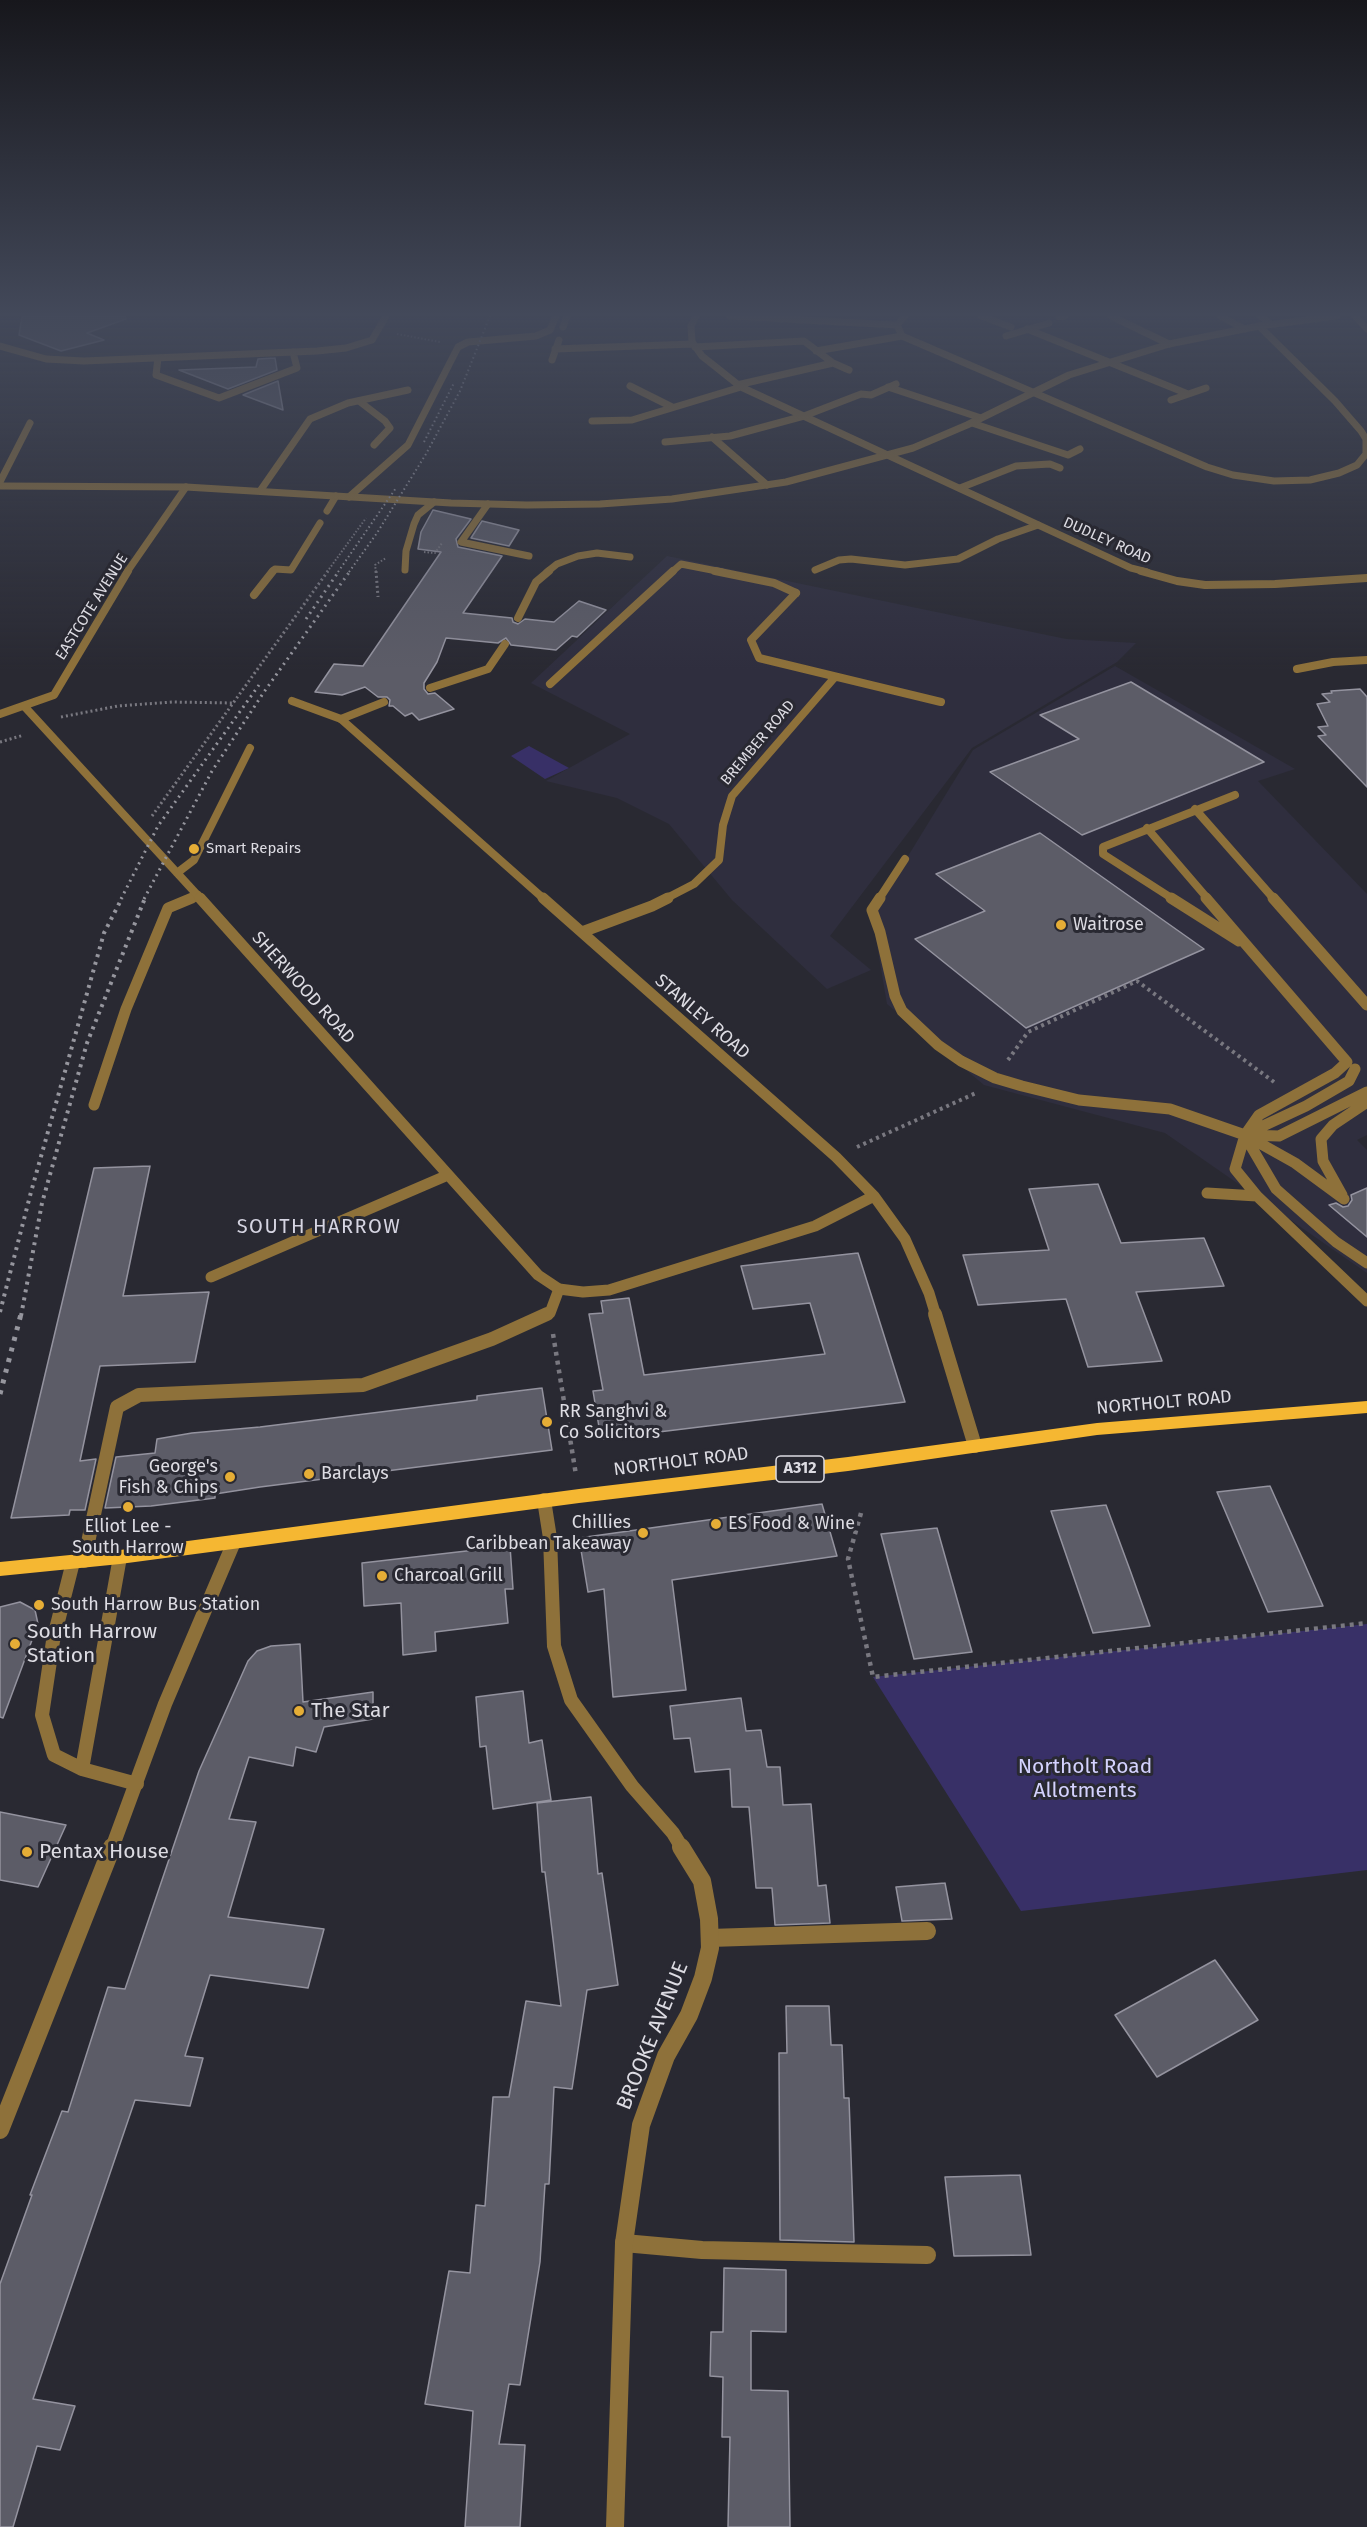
<!DOCTYPE html>
<style>
body{margin:0}
canvas{display:block;background:#292932}
</style>
<canvas width="1367" height="2527"></canvas>
<script>
const ctx = document.querySelector('canvas').getContext('2d');
ctx.lineJoin = 'round';
function fill(path, color) {
  ctx.fillStyle = color;
  ctx.fill(path, 'evenodd');
}
function poly(rows) {
  const path = new Path2D();
  for (const r of rows) {
    path.moveTo(r[0], r[1]);
    for (let i = 2; i < r.length; i += 2) path.lineTo(r[i], r[i + 1]);
  }
  return path;
}
function stroke(path, color, width, dash) {
  ctx.strokeStyle = color;
  ctx.lineWidth = width;
  ctx.lineCap = dash ? 'butt' : 'round';
  ctx.setLineDash(dash || []);
  ctx.stroke(path);
}
function write(font, color, halo, rows, align = 'center') {
  ctx.font = font + ' "Fira Sans",sans-serif';
  ctx.lineWidth = 6;
  ctx.setLineDash([]);
  ctx.textBaseline = 'middle';
  ctx.strokeStyle = halo;
  ctx.fillStyle = color;
  for (const [text, x, y, turn = 0] of rows) {
    ctx.save();
    ctx.translate(x, y);
    ctx.rotate((+turn || 0) * Math.PI / 180);
    ctx.textAlign = isNaN(turn) ? turn : align;
    if (halo) ctx.strokeText(text, 0, 0);
    ctx.fillText(text, 0, 0);
    ctx.restore();
  }
}
fill(poly([
 [667,556,1066,639,1136,643,1117,662,972,748,830,936,871,970,827,989,732,900,669,824,617,798,546,781,630,734,531,683],
 [1115,666,1295,769,1258,781,1367,894,1367,1135,1357,1140,1367,1150,1367,1273,1165,1133,984,1085,887,1004,872,915,973,750]
]), '#2f2e3e');
fill(poly([
 [529,746,569,768,545,779,511,756],
 [1367,1624,1367,1870,1021,1911,873,1677]
]), '#383067');
const building = poly([
 [22,316,125,316,126,319,87,333,104,340,61,351,19,335,22,316],
 [275,358,277,370,228,389,179,370,256,367,258,359,275,358],
 [278,381,283,410,243,395,278,381],
 [433,510,471,519,456,539,458,547,502,556,463,613,512,618,513,622,518,624,525,619,554,622,579,601,606,610,577,637,572,636,556,650,511,645,506,638,498,643,446,638,437,662,424,683,424,689,428,694,435,693,454,709,419,720,412,713,405,716,393,706,389,706,390,700,387,697,378,697,365,687,342,695,315,692,334,664,363,666,441,552,418,549,421,532,433,510],
 [482,521,519,530,509,546,471,538,482,521],
 [1131,682,1264,762,1082,835,990,772,1079,739,1040,715,1131,682],
 [1360,689,1367,697,1367,787,1318,736,1326,735,1318,727,1328,726,1317,704,1330,702,1322,694,1332,693,1331,691,1360,689],
 [1040,833,1204,949,1026,1028,915,939,985,911,936,874,1040,833],
 [150,1166,123,1296,209,1292,195,1362,100,1366,80,1461,96,1459,85,1510,70,1510,69,1515,11,1518,94,1168,150,1166],
 [1098,1184,1121,1243,1204,1238,1224,1286,1136,1292,1162,1361,1088,1367,1066,1299,978,1305,963,1255,1049,1250,1029,1189,1098,1184],
 [1367,1188,1367,1237,1329,1205,1336,1203,1343,1207,1348,1206,1352,1200,1351,1195,1367,1188],
 [858,1253,905,1402,601,1439,593,1391,603,1390,589,1314,603,1313,601,1301,629,1298,644,1375,825,1354,810,1303,753,1309,741,1266,858,1253],
 [542,1388,552,1450,260,1487,215,1494,215,1498,151,1506,105,1508,116,1457,155,1453,157,1439,192,1433,260,1427,477,1400,477,1396,542,1388],
 [1270,1486,1299,1551,1323,1606,1268,1612,1217,1492,1270,1486],
 [822,1504,837,1556,672,1580,686,1690,613,1697,604,1589,588,1592,579,1538,822,1504],
 [1106,1505,1130,1570,1150,1626,1093,1633,1051,1511,1106,1505],
 [937,1528,972,1652,914,1659,881,1534,937,1528],
 [510,1546,513,1589,505,1589,508,1623,435,1632,436,1651,403,1655,401,1603,364,1606,362,1563,510,1546],
 [20,1602,35,1610,38,1624,3,1718,0,1717,0,1607,20,1602],
 [300,1644,303,1702,373,1692,373,1719,324,1727,316,1752,296,1747,293,1766,249,1757,229,1819,256,1822,228,1917,324,1929,308,1988,210,1975,185,2056,203,2058,190,2106,135,2100,33,2399,75,2406,60,2450,37,2446,13,2527,0,2527,0,2284,32,2195,30,2195,62,2111,68,2112,108,1987,125,1989,199,1771,248,1661,257,1651,271,1646,300,1644],
 [523,1691,529,1743,542,1740,551,1800,493,1809,486,1746,480,1747,476,1697,523,1691],
 [741,1698,746,1731,761,1730,767,1767,780,1767,783,1805,811,1804,818,1886,826,1885,830,1923,775,1925,772,1888,756,1888,749,1807,732,1807,730,1769,695,1772,690,1738,674,1739,670,1706,741,1698],
 [591,1797,598,1874,602,1873,618,1985,587,1990,572,2089,554,2087,549,2184,545,2184,540,2262,520,2385,509,2384,499,2444,525,2445,520,2527,465,2527,473,2411,425,2404,449,2271,470,2273,476,2205,485,2206,493,2097,509,2097,526,2001,561,2006,545,1872,542,1872,537,1803,591,1797],
 [0,1812,66,1825,38,1887,0,1880,0,1812],
 [945,1883,952,1919,902,1921,896,1887,945,1883],
 [1215,1960,1258,2020,1157,2077,1115,2015,1215,1960],
 [786,2006,829,2006,831,2045,842,2045,844,2098,849,2098,854,2242,780,2240,779,2053,787,2053,786,2006],
 [1020,2175,1031,2255,954,2256,945,2177,1020,2175],
 [724,2268,786,2270,786,2332,751,2331,751,2390,788,2391,790,2527,728,2527,730,2437,722,2437,723,2377,710,2376,711,2332,723,2332,724,2268]
]);
fill(building, '#5c5c67');
stroke(building, '#94939f', 1.5);
stroke(poly([
 [397,334,440,342],
 [424,552,435,553,442,543],
 [327,572,366,518],
 [376,572,375,565,386,558]
]), '#797880', 2, [1.5, 2]);
stroke(poly([
 [376,571,378,597],
 [61,717,118,706,172,702,233,703],
 [0,742,24,735],
 [152,816,328,571]
]), '#797880', 3, [2, 3]);
stroke(poly([
 [1008,1060,1028,1032,1137,981,1274,1082],
 [857,1147,976,1093]
]), '#797880', 4, [3, 4]);
stroke(poly([
 [553,1334,576,1475],
 [861,1513,848,1559,873,1677,1367,1623]
]), '#797880', 4.5, [4, 5]);
stroke(poly([
 [730,316,897,325],
 [981,316,1011,327],
 [1111,316,1169,344],
 [1220,316,1245,329],
 [1355,316,1367,329],
 [1059,317,1065,316],
 [563,327,567,316],
 [1027,329,1188,394],
 [1006,336,1049,323],
 [695,347,804,341,833,363,849,370],
 [555,349,693,344],
 [816,351,902,336],
 [552,360,559,340],
 [737,385,833,363],
 [630,386,672,407],
 [888,387,981,418],
 [1171,400,1206,388],
 [359,401,385,421,390,428,374,445],
 [972,423,1068,455,1080,449],
 [712,437,767,485],
 [665,442,730,436,804,416,861,394,871,395,896,384],
 [960,488,1016,466,1050,464,1060,468],
 [349,497,408,445,458,347,468,342,536,336,550,330,556,316],
 [488,504,461,542,529,556],
 [327,511,336,496],
 [815,570,839,560,851,559,905,565,958,559,998,539,1038,525],
 [272,572,275,569,291,570,320,523],
 [547,572,557,564,578,556,597,553,630,557],
 [672,572,681,564,722,572]
]), '#8e713a', 7);
stroke(poly([
 [715,571,774,583,796,593],
 [254,595,273,571],
 [518,618,536,582,549,571],
 [550,684,673,571],
 [430,688,488,669,505,644],
 [341,719,384,702],
 [1195,809,1274,899],
 [1147,828,1208,899],
 [189,899,198,895],
 [879,899,905,859],
 [1173,899,1103,854,1103,847,1235,795]
]), '#8e713a', 8);
stroke(poly([
 [880,898,872,910,880,932,895,996,902,1011,938,1045,961,1061,995,1078,1022,1086,1079,1100,1170,1109,1245,1135,1295,1163,1344,1199],
 [1171,898,1239,941],
 [1206,898,1347,1062,1335,1073,1259,1115,1245,1135,1235,1169,1257,1196,1367,1301],
 [1273,898,1367,1005],
 [94,1105,126,1009,168,908,192,898],
 [1248,1133,1306,1106,1349,1081,1355,1069],
 [1246,1135,1279,1136,1367,1092],
 [1245,1136,1276,1189,1336,1242,1367,1263],
 [1207,1193,1257,1196],
 [1342,1195,1323,1161,1321,1139,1333,1125,1367,1102],
 [543,1316,550,1313,559,1289]
]), '#8e713a', 11);
stroke(poly([
 [84,1561,117,1407,139,1395,363,1385,492,1339,547,1314],
 [73,1562,53,1641,42,1715,54,1755,82,1769,137,1784],
 [82,1769,120,1557]
]), '#8e713a', 14);
stroke(poly([
 [710,1938,927,1931],
 [624,2243,702,2250,927,2255]
]), '#8e713a', 18);
stroke(poly([
 [696,316,691,326,692,342,702,356,741,387,1131,568,1147,572],
 [905,316,897,325,902,336,1207,467,1233,475,1274,481,1310,480,1339,473,1357,465,1366,454,1366,439,1361,431,1335,401,1259,326],
 [1260,316,1271,324],
 [0,346,46,359,84,361,317,351,346,348,372,340,386,316],
 [158,358,156,375,219,398,297,368,293,352],
 [592,421,632,420,741,387],
 [0,482,30,423],
 [260,491,310,419,348,403,408,390],
 [405,570,406,551,414,524,418,515,434,502],
 [127,572,186,487]
]), '#8e713a', 7);
stroke(poly([
 [1141,571,1177,581,1205,585,1275,584,1367,578],
 [796,593,751,640,759,658,941,702],
 [1297,669,1333,662,1367,660],
 [292,701,341,719,544,899],
 [24,706,201,899],
 [0,714,54,695,128,571],
 [177,873,194,860,250,748],
 [665,899,694,884,719,860,723,825,732,796,835,677]
]), '#8e713a', 8);
stroke(poly([
 [200,898,538,1275,559,1289,583,1292,609,1290,815,1226,874,1196],
 [543,898,836,1157,874,1196,905,1239,929,1293,936,1316],
 [582,932,652,906,668,898],
 [211,1277,448,1175]
]), '#8e713a', 11);
stroke(poly([
 [935,1314,975,1446],
 [544,1500,550,1538,554,1646,571,1700,632,1786,673,1833,682,1848],
 [112,1848,165,1704,234,1542]
]), '#8e713a', 14);
stroke(poly([
 [0,2130,112,1847],
 [615,2527,624,2243,641,2125,666,2056,689,2015,703,1978,710,1948,709,1919,702,1881,681,1847]
]), '#8e713a', 18);
stroke(poly([
 [0,486,186,487,451,503,527,505,600,504,672,499,786,482,913,448,967,425,1069,375,1169,344,1259,326,1337,316]
]), '#8e713a', 7);
fill(poly([
 [1367,1401,1367,1413,1097,1435,848,1471,579,1503,120,1564,0,1576,0,1562,120,1550,579,1489,848,1457,1097,1423,1367,1401]
]), '#f5b732');
stroke(poly([
 [424,442,454,383],
 [338,572,396,488],
 [349,572,377,533,426,454,460,391,490,316]
]), '#96969e', 2, [1.5, 3]);
stroke(poly([
 [306,619,339,571],
 [121,899,158,826,259,685],
 [144,899,212,771,264,692,350,571]
]), '#96969e', 3, [2, 4.5]);
stroke(poly([
 [0,1312,31,1192,104,933,122,898],
 [21,1316,42,1203,87,1043,145,898]
]), '#96969e', 4, [3, 5]);
stroke(poly([
 [0,1394,21,1314]
]), '#96969e', 5, [4, 7]);
const sky = ctx.createLinearGradient(0, 0, 0, 670);
sky.addColorStop(0, '#17171c');
sky.addColorStop(0.47, '#43495a');
sky.addColorStop(1, '#43495a00');
ctx.fillStyle = sky;
ctx.fillRect(0, 0, 1367, 670);
for (const [x, y, r, color] of [
 [194,849,6,"#e5ad36"],
 [1061,925,6,"#e5ad36"],
 [547,1422,6,"#e5ad36"],
 [309,1474,6,"#e5ad36"],
 [230,1477,6,"#e5ad36"],
 [128,1507,6,"#e5ad36"],
 [716,1524,6,"#e5ad36"],
 [643,1533,6,"#e5ad36"],
 [382,1576,6,"#e5ad36"],
 [39,1605,6,"#e5ad36"],
 [15,1644,6,"#e5ad36"],
 [299,1711,6,"#e5ad36"],
 [27,1852,6,"#e5ad36"]
]) {
  const dot = new Path2D();
  dot.arc(x, y, r, 0, 2 * Math.PI);
  ctx.fillStyle = color;
  ctx.fill(dot);
  stroke(dot, '#292932', 2);
}
write('15px', '#dddce3', '#292932', [
 ["DUDLEY ROAD",1107,541,24],
 ["EASTCOTE AVENUE",92,607,-58],
 ["BREMBER ROAD",758,743,-50]
]);
write('15px', '#dddce3', '#292932', [
 ["Smart Repairs",206,849]
], 'left');
for (const [x, y, w] of [
 [800,1469,48]
]) {
  const box = new Path2D();
  box.roundRect(x - w / 2, y - 13, w, 26, 4.5);
  ctx.fillStyle = '#292932';
  ctx.fill(box);
  stroke(box, '#dddce3', 1.5);
}
write('bold 16px', '#dddce3', null, [
 ["A312",800,1469]
]);
write('18px', '#dddce3', '#292932', [
 ["Waitrose",1073,925],
 ["RR Sanghvi &",559,1412],
 ["Co Solicitors",559,1433],
 ["George's",218,1467,"right"],
 ["Fish & Chips",218,1488,"right"],
 ["Barclays",321,1474],
 ["Chillies",631,1523,"right"],
 ["Caribbean Takeaway",631,1544,"right"],
 ["ES Food & Wine",728,1524],
 ["Elliot Lee -",128,1527,"center"],
 ["South Harrow",128,1548,"center"],
 ["Charcoal Grill",394,1576],
 ["South Harrow Bus Station",51,1605]
], 'left');
write('18px', '#dddce3', '#292932', [
 ["SHERWOOD ROAD",303,988,48],
 ["STANLEY ROAD",702,1017,41],
 ["NORTHOLT ROAD",1164,1403,-5],
 ["NORTHOLT ROAD",681,1462,-7]
]);
ctx.letterSpacing = '1.5px';
write('20px', '#d6d5e2', '#292932', [
 ["SOUTH HARROW",319,1227]
]);
ctx.letterSpacing = '0px';
write('21px', '#dddce3', '#292932', [
 ["South Harrow",27,1632],
 ["Station",27,1656],
 ["The Star",311,1711],
 ["Pentax House",39,1852]
], 'left');
write('21px', '#d4d2fe', '#292932', [
 ["Northolt Road",1085,1767],
 ["Allotments",1085,1791]
]);
write('21px', '#dddce3', '#292932', [
 ["BROOKE AVENUE",653,2036,-68]
]);
</script>
